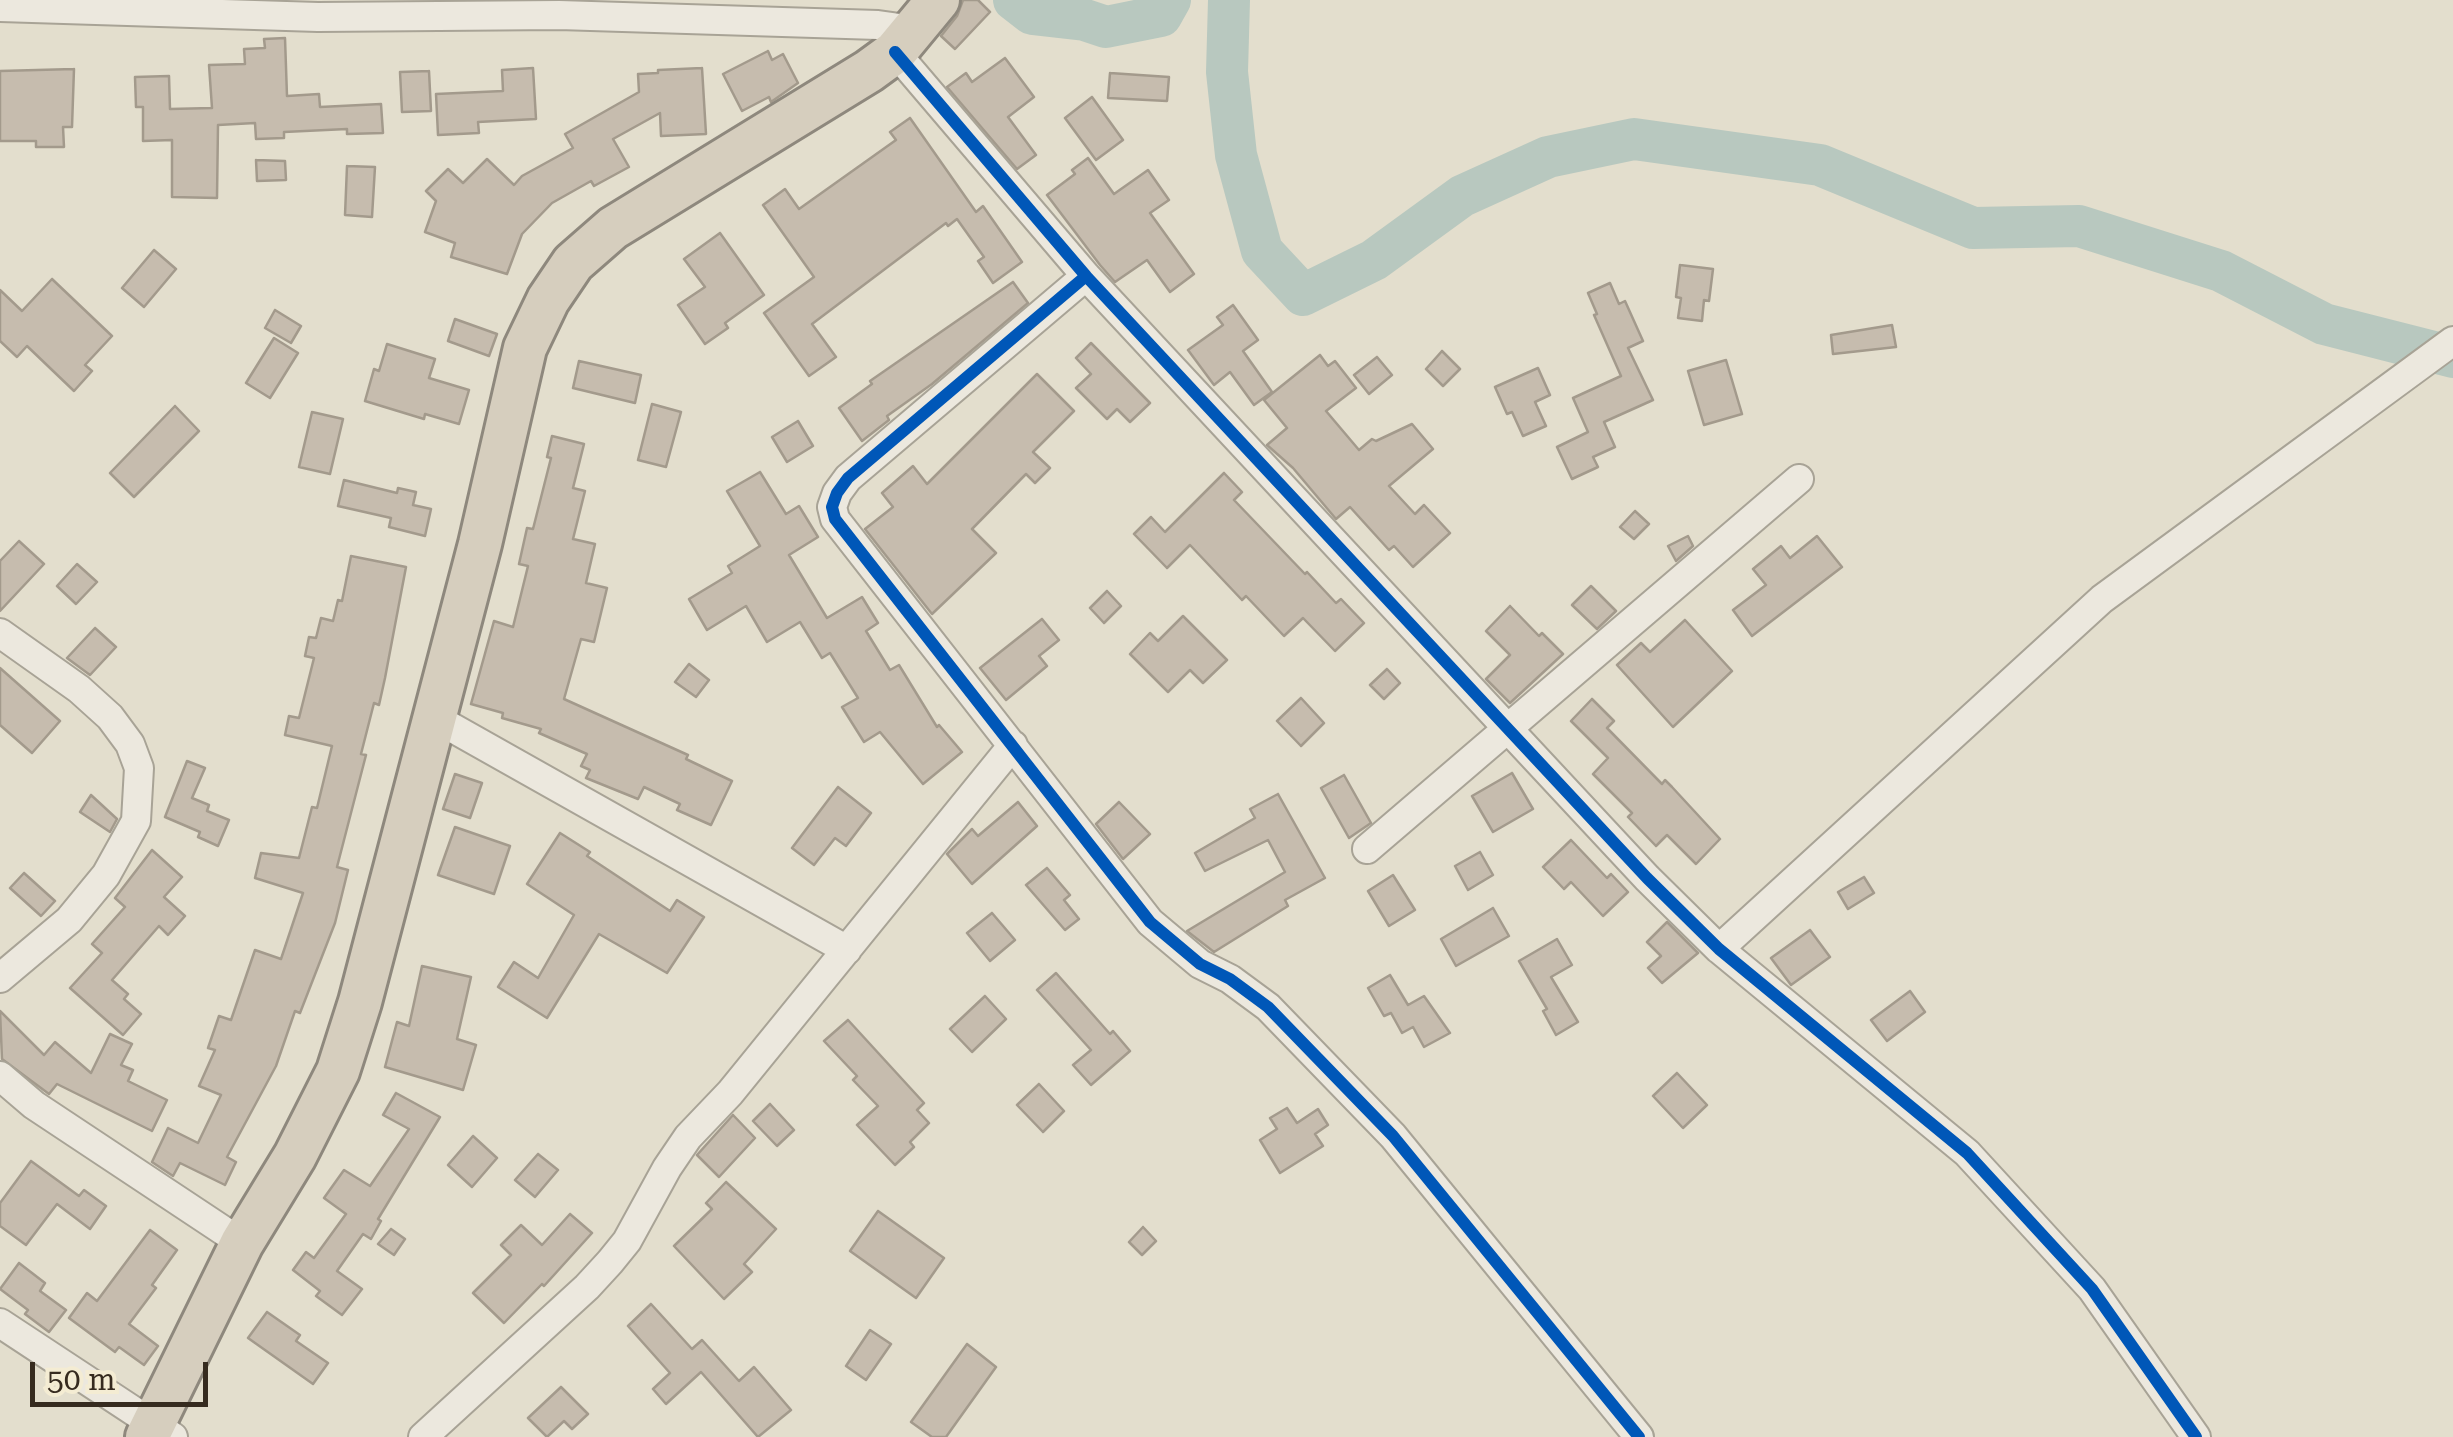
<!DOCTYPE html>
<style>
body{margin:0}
#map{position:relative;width:2453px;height:1437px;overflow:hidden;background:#e3decd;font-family:"Roboto Serif",serif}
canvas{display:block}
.scale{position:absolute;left:30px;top:1362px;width:178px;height:45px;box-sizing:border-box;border:5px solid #362b1f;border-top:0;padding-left:12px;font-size:30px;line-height:35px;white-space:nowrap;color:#362b1f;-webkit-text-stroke:8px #f4ecd3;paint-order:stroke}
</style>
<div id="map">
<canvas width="2453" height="1437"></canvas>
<div class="scale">50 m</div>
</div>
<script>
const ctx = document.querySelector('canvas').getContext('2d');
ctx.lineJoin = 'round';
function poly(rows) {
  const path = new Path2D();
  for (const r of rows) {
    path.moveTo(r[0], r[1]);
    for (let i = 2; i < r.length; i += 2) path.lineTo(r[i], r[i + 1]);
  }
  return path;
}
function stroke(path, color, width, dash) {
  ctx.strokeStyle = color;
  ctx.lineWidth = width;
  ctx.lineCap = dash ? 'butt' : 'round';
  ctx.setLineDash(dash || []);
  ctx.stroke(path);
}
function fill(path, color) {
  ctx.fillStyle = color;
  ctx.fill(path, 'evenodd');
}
stroke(poly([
 [1014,0,1032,14,1085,20,1106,27,1161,16,1170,0],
 [1229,0,1227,72,1236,155,1262,251,1303,295,1374,260,1462,196,1548,157,1634,139,1820,165,1973,228,2079,226,2221,271,2324,324,2453,357]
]), '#b8c8bf', 42);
const building = poly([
 [963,0,978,0,990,12,955,49,941,36,957,16,963,0],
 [285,38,287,96,319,94,320,107,381,104,383,133,347,134,347,129,284,132,284,138,256,139,255,123,218,125,217,198,172,197,172,140,143,141,143,107,136,107,135,77,169,76,170,109,212,108,209,65,245,64,244,49,265,48,264,39,285,38],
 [768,51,772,60,783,54,798,83,771,102,769,97,742,111,723,74,768,51],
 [1005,58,1034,97,1008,117,1036,155,1017,169,947,87,966,73,972,82,1005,58],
 [533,68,536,119,478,122,479,133,438,135,436,94,503,91,502,70,533,68],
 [702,68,706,134,661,136,660,113,613,139,629,167,594,186,591,181,552,203,522,234,507,274,451,257,455,243,425,232,436,201,426,191,448,169,463,183,487,159,514,185,522,176,573,148,565,134,639,92,638,74,658,73,658,70,702,68],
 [74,69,72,127,63,127,64,147,36,147,36,141,0,141,0,71,74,69],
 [429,71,431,111,402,112,400,72,429,71],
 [1110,73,1169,77,1167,101,1108,98,1110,73],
 [1092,97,1123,140,1096,160,1065,118,1092,97],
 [910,118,976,212,983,206,1022,262,993,283,978,261,984,257,957,219,948,226,946,223,812,324,836,357,809,376,764,313,814,277,763,205,785,189,799,209,896,140,890,132,910,118],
 [1088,158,1114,194,1148,170,1169,200,1150,213,1194,274,1170,292,1147,260,1115,282,1100,265,1047,195,1075,174,1072,170,1088,158],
 [256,160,285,161,286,180,257,181,256,160],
 [347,166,375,167,372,217,345,215,347,166],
 [720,233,764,295,725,323,728,328,705,344,678,305,705,287,684,259,720,233],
 [154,250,176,269,144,307,122,288,154,250],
 [1680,265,1713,269,1709,301,1704,300,1702,321,1678,318,1681,298,1676,297,1680,265],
 [52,279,112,336,85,365,92,371,74,391,27,346,17,357,0,341,0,290,22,311,52,279],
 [1013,282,1028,303,932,384,887,416,889,420,862,441,839,408,872,384,870,381,1013,282],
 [1610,283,1619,304,1625,301,1643,341,1628,348,1653,400,1604,422,1615,447,1593,457,1598,467,1572,479,1557,447,1588,432,1573,398,1621,376,1594,315,1597,314,1588,293,1610,283],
 [1233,305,1258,340,1243,351,1272,392,1254,405,1230,372,1214,385,1188,350,1223,325,1217,317,1233,305],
 [275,310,301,326,291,343,265,328,275,310],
 [455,319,497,334,489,356,448,341,455,319],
 [1892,325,1896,347,1833,354,1831,335,1892,325],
 [274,338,298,353,270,398,246,383,274,338],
 [1091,343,1150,403,1130,422,1117,409,1107,419,1076,388,1091,374,1076,358,1091,343],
 [387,344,435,359,429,378,469,390,459,424,425,414,424,419,365,401,374,369,379,371,387,344],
 [1442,351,1460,369,1443,386,1426,369,1442,351],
 [1320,355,1328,366,1335,361,1356,388,1326,411,1359,450,1372,439,1376,441,1412,424,1433,449,1389,486,1415,514,1424,505,1450,533,1413,567,1394,546,1389,550,1350,507,1336,519,1293,468,1267,445,1287,428,1264,400,1320,355],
 [1377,357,1392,375,1369,394,1354,375,1377,357],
 [1726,360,1742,414,1704,425,1688,371,1726,360],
 [579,361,641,375,635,403,573,388,579,361],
 [1538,368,1550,395,1535,402,1546,426,1523,436,1512,412,1507,414,1495,387,1538,368],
 [1037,374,1074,411,1033,452,1050,468,1035,483,1026,474,972,529,996,553,932,614,865,529,893,507,882,493,913,466,927,484,1037,374],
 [652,404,681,412,666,467,638,460,652,404],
 [175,406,199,431,134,497,110,473,175,406],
 [312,412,343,419,330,474,299,467,312,412],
 [798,421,813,446,787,462,772,437,798,421],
 [552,436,584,444,573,488,585,491,573,539,595,544,586,583,607,588,594,642,581,639,564,699,688,755,686,759,732,781,711,825,677,810,680,804,644,787,638,799,586,778,590,770,581,766,587,754,539,733,541,729,502,718,503,713,471,704,494,621,513,627,528,566,519,564,527,528,533,529,551,458,547,457,552,436],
 [760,472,786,514,799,506,818,537,789,555,827,618,862,597,878,623,866,631,890,670,899,665,937,727,939,725,962,752,923,784,880,732,864,742,842,707,858,698,830,653,822,658,800,622,767,642,746,606,707,630,689,599,732,573,728,566,760,546,727,491,760,472],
 [1224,473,1242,492,1234,500,1305,574,1307,572,1336,603,1341,599,1364,623,1335,651,1303,618,1284,636,1246,596,1242,600,1190,545,1167,568,1134,534,1151,517,1165,532,1224,473],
 [344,480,397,493,398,488,416,492,413,505,431,509,425,536,389,527,391,518,338,506,344,480],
 [1635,511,1649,524,1634,539,1620,527,1635,511],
 [1688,536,1693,546,1676,561,1668,546,1688,536],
 [1817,536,1842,567,1752,636,1733,610,1766,585,1753,569,1781,546,1790,558,1817,536],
 [19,541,44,564,0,611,0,561,19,541],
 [351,556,406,567,385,678,379,705,374,703,361,754,366,755,337,867,348,870,335,923,300,1013,295,1011,276,1066,227,1157,236,1162,225,1185,180,1163,173,1176,152,1162,168,1128,198,1143,221,1095,199,1086,215,1050,208,1048,219,1016,231,1020,255,950,281,959,303,893,255,878,261,853,299,858,312,807,317,808,332,746,285,735,289,716,299,718,314,658,305,656,309,637,316,638,321,618,333,621,338,600,342,601,351,556],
 [77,564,97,582,76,604,57,586,77,564],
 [1591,586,1616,611,1597,629,1572,605,1591,586],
 [1107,591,1121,606,1104,623,1090,608,1107,591],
 [1510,606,1539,636,1542,633,1563,654,1510,703,1486,679,1510,655,1486,631,1510,606],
 [1183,616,1227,660,1203,683,1190,670,1168,692,1130,654,1150,633,1158,641,1183,616],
 [1042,619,1059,640,1039,656,1047,666,1006,700,980,668,1042,619],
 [1685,620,1732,671,1673,727,1617,665,1641,643,1650,652,1685,620],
 [95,628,116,647,90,675,67,658,95,628],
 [689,664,709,680,696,697,675,682,689,664],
 [0,668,60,721,32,753,0,725,0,668],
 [1387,669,1400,683,1384,699,1370,685,1387,669],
 [1301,698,1324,723,1301,746,1277,721,1301,698],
 [1592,699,1614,721,1607,728,1662,784,1665,780,1672,787,1720,839,1696,864,1667,835,1656,846,1628,817,1632,813,1593,774,1608,758,1571,721,1592,699],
 [187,761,205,768,192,798,209,805,207,811,229,820,218,846,198,837,200,832,165,817,187,761],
 [1512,773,1533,809,1493,832,1472,796,1512,773],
 [455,774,482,783,470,818,443,809,455,774],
 [1344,775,1371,823,1349,838,1321,788,1344,775],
 [838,787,871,813,846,846,835,838,814,865,792,848,838,787],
 [1278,794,1325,878,1285,900,1288,906,1214,952,1187,931,1285,872,1268,840,1205,871,1195,853,1255,818,1250,809,1278,794],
 [91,795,117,819,110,832,80,812,91,795],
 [1018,802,1037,826,972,884,947,854,972,829,978,836,1018,802],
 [1119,802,1150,834,1123,859,1096,824,1119,802],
 [455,827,510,846,494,894,438,875,455,827],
 [560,833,590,852,587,856,670,911,677,900,704,917,667,973,599,934,547,1018,498,987,514,962,538,978,574,915,527,884,560,833],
 [1571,840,1607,878,1611,874,1628,892,1603,916,1571,882,1564,889,1543,867,1571,840],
 [152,850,182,877,164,897,185,916,168,935,159,926,112,980,128,994,124,999,141,1014,123,1035,70,988,102,953,92,944,125,907,115,898,152,850],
 [1480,852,1493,875,1468,890,1455,866,1480,852],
 [1047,868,1070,895,1064,900,1079,919,1065,930,1026,885,1047,868],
 [24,873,55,901,41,916,10,888,24,873],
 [1393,875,1415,910,1389,926,1368,891,1393,875],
 [1864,877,1874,893,1848,909,1838,892,1864,877],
 [1493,908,1509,936,1456,966,1441,939,1493,908],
 [992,913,1015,940,990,961,967,933,992,913],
 [1667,922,1698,953,1662,983,1648,968,1661,956,1647,942,1667,922],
 [1810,930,1830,957,1791,985,1771,958,1810,930],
 [1557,939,1572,965,1551,977,1578,1022,1556,1035,1543,1011,1547,1009,1519,961,1557,939],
 [422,966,471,977,457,1039,476,1045,463,1090,385,1067,397,1022,409,1026,422,966],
 [1056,973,1110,1034,1113,1031,1130,1051,1091,1085,1073,1065,1091,1050,1037,990,1056,973],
 [1390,975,1408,1005,1424,996,1450,1033,1424,1047,1413,1027,1402,1033,1391,1013,1384,1016,1368,988,1390,975],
 [1910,991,1925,1012,1887,1041,1871,1020,1910,991],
 [985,996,1006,1019,972,1052,950,1029,985,996],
 [0,1011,44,1055,55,1042,91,1073,110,1034,132,1044,121,1065,133,1070,128,1081,167,1100,152,1131,57,1084,49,1094,2,1059,0,1011],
 [848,1020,924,1103,917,1110,929,1123,910,1142,914,1147,895,1165,857,1125,878,1106,853,1080,857,1076,824,1041,848,1020],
 [1677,1073,1707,1105,1683,1128,1653,1096,1677,1073],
 [1039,1084,1064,1111,1043,1132,1017,1105,1039,1084],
 [396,1093,440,1117,378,1219,381,1221,371,1239,363,1234,337,1271,362,1289,342,1315,316,1296,320,1291,293,1270,306,1252,314,1258,346,1214,324,1198,344,1170,370,1186,409,1129,383,1115,396,1093],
 [770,1104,794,1130,777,1146,753,1121,770,1104],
 [1287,1108,1297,1123,1318,1109,1328,1125,1315,1134,1323,1146,1280,1173,1260,1140,1277,1129,1270,1118,1287,1108],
 [733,1115,755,1138,719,1177,697,1155,733,1115],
 [473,1136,497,1158,472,1187,448,1165,473,1136],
 [538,1154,558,1170,535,1197,515,1180,538,1154],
 [31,1161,79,1196,84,1190,106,1206,90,1229,57,1204,26,1245,0,1226,0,1203,31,1161],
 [726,1182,776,1229,744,1264,752,1272,724,1299,674,1246,712,1209,706,1203,726,1182],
 [878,1211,944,1258,916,1298,850,1251,878,1211],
 [570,1214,592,1233,544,1286,542,1284,504,1323,473,1293,511,1255,501,1245,521,1225,542,1245,570,1214],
 [1143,1227,1156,1241,1142,1255,1129,1242,1143,1227],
 [391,1229,405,1239,394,1255,378,1244,391,1229],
 [150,1230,177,1250,152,1285,156,1288,129,1324,158,1346,144,1365,119,1347,115,1352,69,1318,87,1293,97,1301,150,1230],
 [19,1263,45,1283,40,1291,66,1310,49,1332,25,1314,28,1310,0,1289,19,1263],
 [651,1304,692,1349,702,1340,739,1381,754,1367,791,1410,758,1437,701,1372,666,1404,653,1389,670,1373,628,1326,651,1304],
 [267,1312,300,1335,296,1341,328,1363,313,1384,248,1338,267,1312],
 [870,1330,891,1344,866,1380,846,1366,870,1330],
 [967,1344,996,1367,946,1437,932,1437,911,1422,967,1344],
 [561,1387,588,1414,572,1429,564,1421,547,1437,528,1418,561,1387]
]);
fill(building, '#c6bcae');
stroke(building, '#a39a8c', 2.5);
const minor = poly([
 [0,7,318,17,559,15,878,25,914,30],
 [895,52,1086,276,1647,878,1719,949,1967,1153,2092,1289,2196,1437],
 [1086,276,848,478,837,493,832,507,835,519,1150,922,1200,964,1230,979,1268,1007,1393,1136,1639,1437],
 [0,633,79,689,110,717,130,744,139,768,136,821,106,875,69,920,0,978],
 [435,718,847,950],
 [1367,849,1799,479],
 [1719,949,2102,599,2453,341],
 [0,1076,34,1105,242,1243],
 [0,1323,173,1437],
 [423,1437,587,1287,610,1262,627,1241,667,1168,688,1137,730,1093,1013,745]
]);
const highway = poly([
 [147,1437,242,1243,295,1156,338,1071,360,1002,480,544,525,348,548,300,573,263,613,228,869,71,895,52,938,0]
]);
stroke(minor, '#a8a396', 32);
stroke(highway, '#8e887d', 48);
stroke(minor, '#ece8de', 28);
stroke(highway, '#d6cebe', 42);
stroke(poly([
 [895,52,1086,276,1647,878,1719,949,1967,1153,2092,1289,2196,1437],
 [1086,276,848,478,837,493,832,507,835,519,1150,922,1200,964,1230,979,1268,1007,1393,1136,1639,1437]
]), '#0057b8', 12);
</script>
